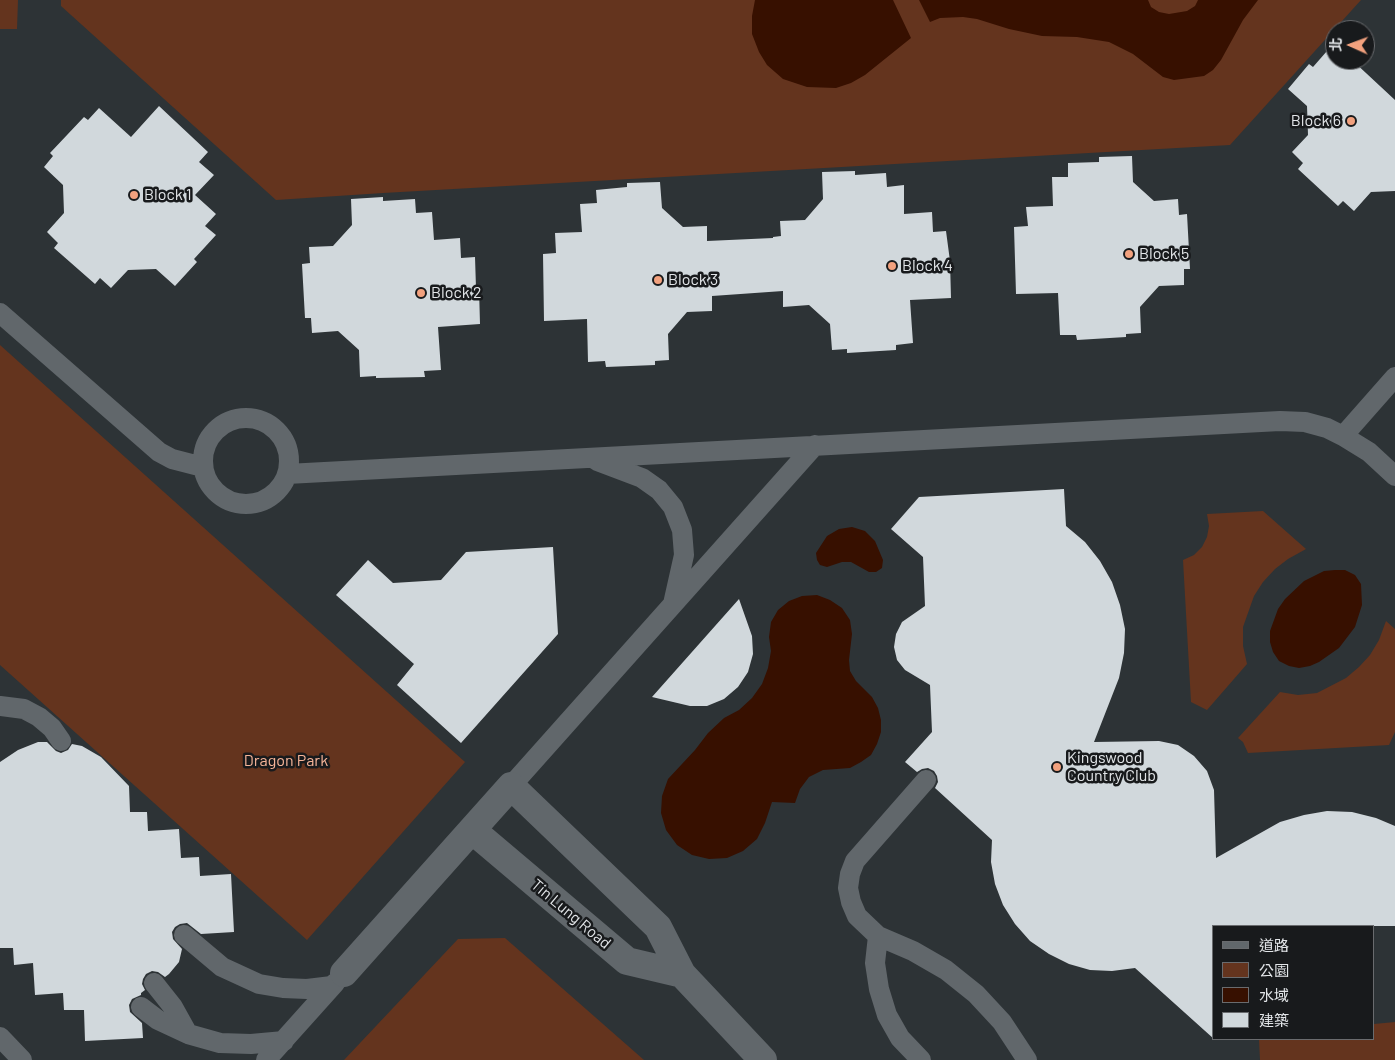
<!DOCTYPE html>
<meta charset="utf-8">
<style>
body{margin:0}
#map{position:relative;width:1395px;height:1060px;overflow:hidden;background:#2d3336;font-family:Barlow,"Noto Sans TC",sans-serif}
canvas{display:block}
.legend{position:absolute;left:1212px;top:925px;width:162px;height:115px;box-sizing:border-box;background:#181a1c;border:1px solid #696b6e;margin:0;padding:6px 9px;list-style:none;font-size:15px;color:#e2e5e8}
.legend li{display:flex;align-items:center;gap:10px;height:25px}
.legend b{width:25px;border:1px solid #696b6e}
.north{position:absolute;left:1325px;top:20px;width:50px;height:50px;box-sizing:border-box;background:#181a1c;border:1px solid #696b6e;border-radius:50%;rotate:272deg;font-size:14px;font-weight:700;line-height:20px;text-align:center;color:#e2e5e8}
.north::after{content:'';display:block;margin:auto;width:18px;height:22px;background:#f2a17e;clip-path:polygon(50% 0,100% 100%,50% 72%,0 100%)}
</style>
<div id="map">
<canvas width="1395" height="1060"></canvas>
<ul class="legend">
<li><b style="height:6px;background:#61676b"></b>道路</li>
<li><b style="height:14px;background:#64341e"></b>公園</li>
<li><b style="height:14px;background:#371000"></b>水域</li>
<li><b style="height:14px;background:#d1d8dc"></b>建築</li>
</ul>
<div class="north">北</div>
</div>
<script>
const ctx = document.querySelector('canvas').getContext('2d');
ctx.lineJoin = 'round';
function fill(path, color) {
  ctx.fillStyle = color;
  ctx.fill(path, 'evenodd');
}
function poly(rows) {
  const path = new Path2D();
  for (const r of rows) {
    if (r.length === 3) {
      path.moveTo(r[0] + r[2], r[1]);
      path.arc(r[0], r[1], r[2], 0, 2 * Math.PI);
      continue;
    }
    path.moveTo(r[0], r[1]);
    for (let i = 2; i < r.length; i += 2) path.lineTo(r[i], r[i + 1]);
  }
  return path;
}
function stroke(path, color, width, dash) {
  ctx.strokeStyle = color;
  ctx.lineWidth = width;
  ctx.lineCap = dash ? 'butt' : 'round';
  ctx.setLineDash(dash || []);
  ctx.stroke(path);
}
function write(font, color, halo, rows, align = 'center') {
  ctx.font = font + ' Barlow,sans-serif';
  ctx.lineWidth = 5;
  ctx.setLineDash([]);
  ctx.textBaseline = 'middle';
  ctx.strokeStyle = halo;
  ctx.fillStyle = color;
  for (const [text, x, y, turn = 0] of rows) {
    ctx.save();
    ctx.translate(x, y);
    ctx.rotate((+turn || 0) * Math.PI / 180);
    ctx.textAlign = isNaN(turn) ? turn : align;
    if (halo) ctx.strokeText(text, 0, 0);
    ctx.fillText(text, 0, 0);
    ctx.restore();
  }
}
fill(poly([
 [0,0,18,0,17,29,0,29],
 [61,0,1361,0,1230,145,383,193,276,200,61,6],
 [0,345,465,762,307,940,0,665],
 [1263,511,1306,549,1288,559,1275,569,1263,582,1254,596,1243,627,1243,646,1247,664,1207,710,1191,702,1183,560,1194,555,1202,547,1207,537,1209,526,1207,514],
 [1386,621,1395,629,1395,732,1389,745,1248,753,1243,742,1238,738,1280,692,1298,695,1317,693,1346,678,1359,667,1370,655,1379,640],
 [505,938,644,1060,344,1060,458,939],
 [1395,1022,1395,1060,1260,1060,1259,1039,1374,1039,1374,1024]
]), '#64341e');
fill(poly([
 [755,0,893,0,911,38,865,75,851,83,836,88,807,87,783,79,767,65,759,52,752,34,752,16],
 [919,0,1148,0,1151,7,1159,12,1169,14,1187,11,1195,6,1198,0,1258,0,1243,20,1221,60,1213,70,1204,76,1174,80,1163,77,1133,54,1109,42,1077,37,1042,36,1009,29,977,19,963,17,940,18,930,22],
 [852,527,865,531,875,541,883,560,882,568,876,572,869,572,851,562,842,562,827,567,820,565,817,560,816,553,827,536,839,529],
 [1335,570,1345,570,1355,575,1361,584,1362,605,1355,627,1339,648,1319,662,1310,666,1299,668,1289,666,1279,661,1273,652,1270,642,1270,631,1278,609,1285,599,1304,581,1324,571],
 [817,595,830,600,842,608,850,620,852,634,849,660,850,671,856,681,872,697,878,708,881,720,881,732,877,744,871,755,861,762,850,768,823,770,809,777,800,789,795,803,772,802,765,823,757,839,743,851,727,858,709,859,692,855,677,845,666,830,661,813,662,796,668,779,695,750,708,733,724,718,739,710,752,698,762,684,768,668,771,651,769,637,771,622,778,610,789,601,802,596]
]), '#371000');
fill(poly([
 [1334,43,1335,60,1352,60,1395,100,1395,191,1371,192,1354,211,1343,201,1338,206,1298,169,1303,163,1292,152,1308,135,1307,106,1288,89,1309,64,1313,67],
 [159,106,208,152,199,162,214,175,195,195,216,214,205,226,216,235,194,259,197,262,175,286,156,269,128,270,111,288,100,278,95,284,54,248,58,243,47,232,64,213,63,185,44,167,53,156,50,153,84,117,88,120,99,108,131,137],
 [1132,156,1133,182,1154,201,1178,199,1179,215,1187,214,1190,269,1184,269,1184,285,1159,286,1140,307,1141,333,1126,334,1126,337,1077,340,1076,335,1060,335,1058,293,1016,294,1014,227,1028,226,1026,207,1053,206,1052,177,1068,177,1068,163,1099,162,1099,157],
 [855,171,855,175,886,173,887,187,904,185,904,214,932,212,933,232,946,231,950,261,951,298,910,300,913,343,896,345,896,350,847,353,847,349,832,350,830,324,809,305,783,307,783,291,712,296,712,311,687,312,668,334,669,360,655,361,655,365,606,367,605,361,588,362,587,319,544,321,543,254,556,253,555,233,582,232,580,204,597,203,596,190,627,187,627,183,660,182,662,208,683,227,707,226,707,241,773,238,773,237,781,236,780,221,805,220,823,199,822,172],
 [383,197,383,201,415,199,416,213,432,212,434,240,460,238,461,258,475,257,476,288,479,288,480,324,438,327,441,370,424,371,425,377,376,378,376,376,360,377,359,350,338,331,312,333,311,318,305,318,302,264,310,263,309,247,333,246,352,225,351,199],
 [1064,489,1066,526,1085,542,1100,561,1112,582,1120,605,1125,629,1124,653,1119,678,1094,742,1159,741,1178,745,1194,756,1207,771,1214,790,1216,858,1280,822,1304,815,1327,811,1352,812,1376,818,1395,826,1395,926,1214,926,1214,1039,1135,968,1112,971,1090,970,1069,964,1049,954,1030,941,1015,924,1003,905,995,884,991,862,992,840,935,788,938,782,937,776,934,771,928,768,922,769,917,772,905,762,932,732,930,685,905,670,897,660,894,647,896,634,902,622,925,606,923,557,891,529,919,497],
 [553,547,558,634,461,743,397,685,414,664,336,595,368,560,393,583,441,580,466,552],
 [739,599,752,636,753,654,748,672,738,687,724,699,707,706,690,706,652,697],
 [38,742,47,742,56,751,61,753,68,750,72,744,82,746,101,757,129,786,130,812,147,812,148,831,179,829,181,858,199,857,200,876,231,874,234,932,201,934,187,923,180,924,175,927,172,932,173,939,182,949,179,962,169,974,165,977,158,972,152,971,146,974,143,979,142,984,145,990,141,993,141,995,132,999,129,1005,130,1012,142,1023,143,1038,85,1041,84,1010,64,1010,63,993,35,995,33,963,14,965,13,948,0,948,0,762,18,750]
]), '#d1d8dc');
stroke(poly([
 [0,313,159,452,172,459,203,467],
 [246,461,43],
 [1343,436,1395,377],
 [597,461,642,478,659,490,673,507,682,530,684,555,673,604],
 [287,474,1280,421,1305,422,1327,428,1343,436,1369,452,1395,476],
 [0,706,24,709,39,717,52,728,61,741],
 [926,780,855,861,850,874,848,888,851,902,857,916,878,936,913,951,946,970,976,994,1002,1022,1027,1060],
 [511,786,815,445],
 [184,935,222,967,259,984,283,988,307,989,332,986],
 [878,936,875,963,879,989,887,1015,900,1038,921,1060],
 [154,983,173,1007,188,1034],
 [141,1007,158,1020,188,1034,220,1043,251,1044,284,1041],
 [0,1037,22,1060],
 [266,1060,335,983]
]), '#61676b', 20);
stroke(poly([
 [472,830,627,961,682,974],
 [344,973,511,786,658,927,682,974,763,1060]
]), '#61676b', 28);
for (const [x, y, r, color] of [
 [1351,121,5,"#f2a17e"],
 [134,195,5,"#f2a17e"],
 [1129,254,5,"#f2a17e"],
 [892,266,5,"#f2a17e"],
 [658,280,5,"#f2a17e"],
 [421,293,5,"#f2a17e"],
 [1057,767,5,"#f2a17e"]
]) {
  const dot = new Path2D();
  dot.arc(x, y, r, 0, 2 * Math.PI);
  ctx.fillStyle = color;
  ctx.fill(dot);
  stroke(dot, '#181a1c', 2);
}
write('16px', '#e2e5e8', '#181a1c', [
 ["Block 6",1341,121,"right"],
 ["Block 1",144,195],
 ["Block 5",1139,254],
 ["Block 4",902,266],
 ["Block 3",668,280],
 ["Block 2",431,293],
 ["Kingswood",1067,758],
 ["Country Club",1067,776]
], 'left');
write('16px', '#f6b498', '#181a1c', [
 ["Dragon Park",286,761]
]);
write('16px', '#e2e5e8', '#181a1c', [
 ["Tin Lung Road",571,914,40]
]);
</script>
